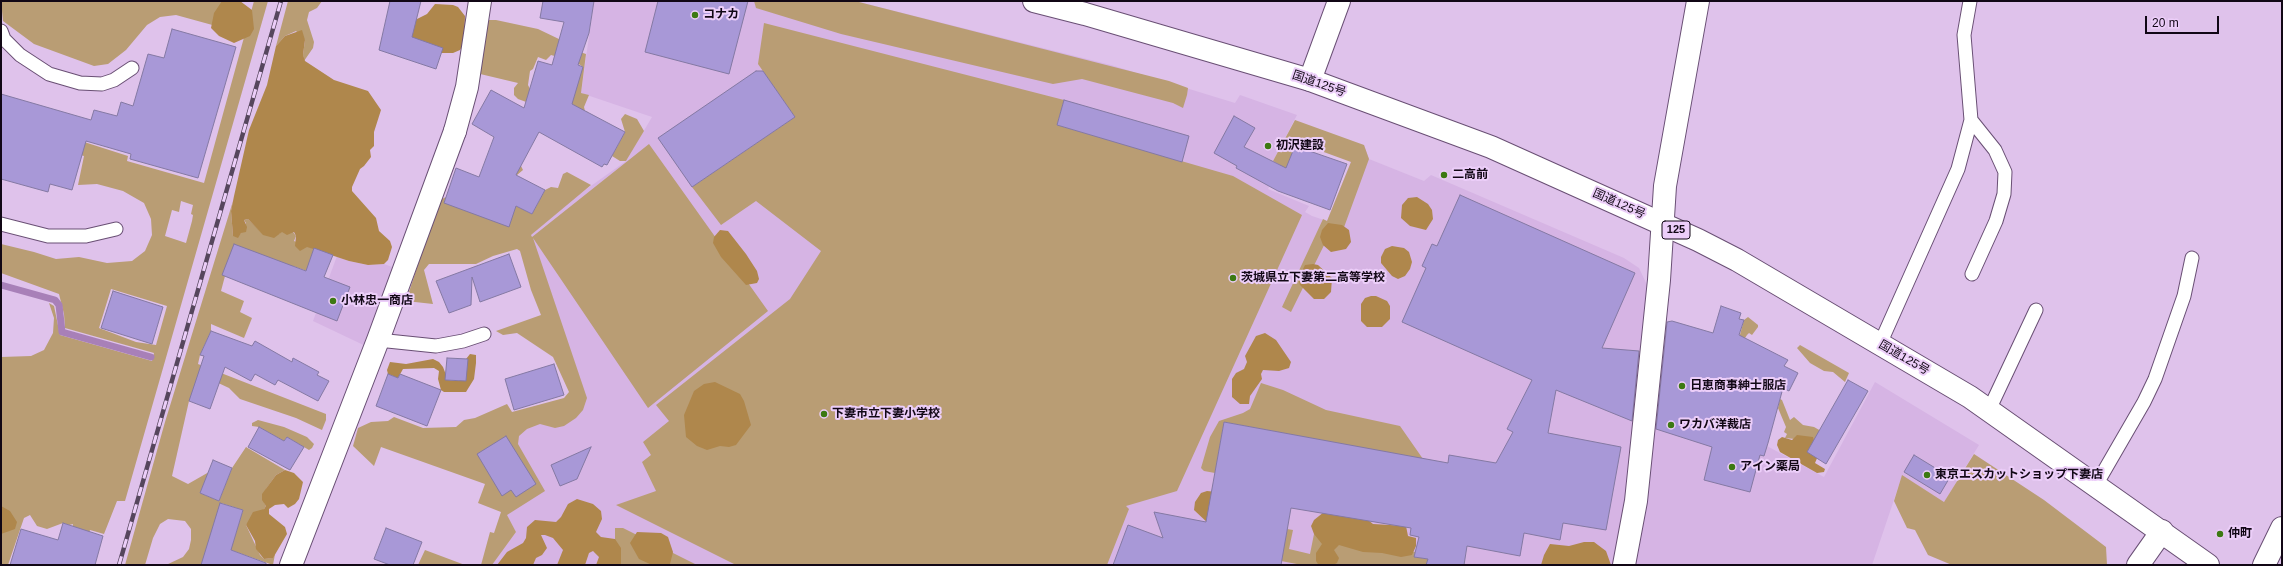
<!DOCTYPE html>
<meta charset="utf-8">
<style>
body{margin:0}
#map{position:relative;width:2283px;height:566px;overflow:hidden;background:#dfc2eb;font-family:Arial,sans-serif}
canvas{display:block}
.frame{position:absolute;inset:0;border:2px solid #110715;pointer-events:none}
.scale{position:absolute;left:2145px;top:16px;width:74px;height:18px;box-sizing:border-box;border:2px solid #110715;border-top:0;padding-left:5px;font-size:12px;line-height:14px;white-space:nowrap;color:#110715;-webkit-text-stroke:3px #eccef9;paint-order:stroke}
</style>
<div id="map">
<canvas width="2283" height="566"></canvas>
<div class="frame"></div>
<div class="scale">20 m</div>
</div>
<script>
const ctx = document.querySelector('canvas').getContext('2d');
ctx.lineJoin = 'round';
function fill(path, color) {
  ctx.fillStyle = color;
  ctx.fill(path, 'evenodd');
}
function poly(rows) {
  const path = new Path2D();
  for (const r of rows) {
    path.moveTo(r[0], r[1]);
    for (let i = 2; i < r.length; i += 2) path.lineTo(r[i], r[i + 1]);
  }
  return path;
}
function stroke(path, color, width, dash) {
  ctx.strokeStyle = color;
  ctx.lineWidth = width;
  ctx.lineCap = dash ? 'butt' : 'round';
  ctx.setLineDash(dash || []);
  ctx.stroke(path);
}
function write(font, color, halo, rows, align = 'center') {
  ctx.font = font + ' Arial,"Noto Sans JP",sans-serif';
  ctx.lineWidth = 4;
  ctx.setLineDash([]);
  ctx.textBaseline = 'middle';
  ctx.strokeStyle = halo;
  ctx.fillStyle = color;
  for (const [text, x, y, turn = 0] of rows) {
    ctx.save();
    ctx.translate(x, y);
    ctx.rotate((+turn || 0) * Math.PI / 180);
    ctx.textAlign = isNaN(turn) ? turn : align;
    if (halo) ctx.strokeText(text, 0, 0);
    ctx.fillText(text, 0, 0);
    ctx.restore();
  }
}
fill(poly([
 [594,1,855,1,1111,65,1235,103,1240,95,1297,115,1273,161,1280,165,1268,189,1309,206,1305,212,1312,216,1327,221,1358,144,1364,145,1369,159,1424,181,1431,175,1624,258,1639,268,1648,287,1633,448,1615,565,492,565,516,532,506,515,506,424,586,398,531,235,574,198,626,161,652,117,581,93],
 [337,256,349,261,368,265,384,264,403,271,374,350,313,321],
 [1661,353,1711,369,1767,446,1824,477,1875,382,1979,445,1944,502,1902,476,1872,565,1624,565]
]), '#d6b4e4');
fill(poly([
 [1,1,226,1,216,26,176,15,160,17,147,25,126,50,108,64,94,66,34,44,3,21],
 [254,1,268,1,125,501,117,501,104,534,90,530,88,536,72,531,73,524,69,525,63,523,47,529,37,526,30,515,24,518,8,565,1,565,1,357,31,356,44,350,53,333,54,318,49,303,54,306,60,335,152,361,154,353,65,328,64,314,59,294,1,273,1,244,34,252,56,259,79,257,107,263,132,261,145,251,152,235,151,219,144,203,123,191,97,184,78,185,84,156,77,154,81,141,128,156,127,161,204,183],
 [181,201,193,205,191,214,193,215,192,221,186,243,165,236,172,210,179,212],
 [111,289,167,306,156,345,136,342,99,328],
 [288,1,322,1,317,8,309,12,307,20,314,42,313,48,304,61,303,55,305,40,296,31,285,36,276,46],
 [754,1,855,1,1169,81,1188,88,1187,95,1183,108,1173,103,1082,79,1053,84,841,34,756,8],
 [486,20,496,20,538,29,561,40,571,49,586,54,581,93,589,95,584,107,585,111,588,112,586,116,540,107,518,99,514,95,514,88,518,83,476,73],
 [551,55,576,62,583,67,530,89,528,85,530,71,533,69,538,57,546,60],
 [764,23,1064,100,1057,125,1233,176,1302,215,1177,491,1126,506,1129,509,1107,565,736,565,616,505,656,491,642,462,651,455,643,442,669,421,656,405,790,299,821,251,756,201,721,225,692,187,795,117,758,64],
 [625,114,637,119,644,131,626,161,620,161,612,156,625,132,621,119],
 [1295,120,1364,145,1369,159,1343,230,1334,225,1291,312,1282,307,1323,219,1327,221,1351,162,1302,144,1295,146,1286,172,1278,168,1280,165,1273,161],
 [649,144,768,311,648,408,533,238,587,398,583,410,576,418,564,426,555,428,540,424,527,429,519,436,518,444,545,491,507,515,516,532,492,565,481,565,490,532,494,533,501,512,478,503,485,484,381,447,374,466,353,446,358,428,371,422,388,421,394,417,423,428,456,427,464,420,475,418,507,404,512,412,564,398,569,392,553,357,517,333,503,335,496,331,541,315,531,290,520,251,517,249,493,256,476,264,429,264,424,270,433,304,406,301,437,207,442,199,446,197,444,203,519,162,523,170,517,175,512,173,499,197,532,214,545,190,551,187,558,188,563,174,567,172,591,185,531,235,532,237],
 [233,201,231,211,233,236,241,233,246,223,244,220,248,219,261,232,279,234,282,231,293,232,296,236,294,241,314,249,307,271,293,266,292,268,225,276,221,291,244,301,240,312,252,318,244,338,211,324,211,331,200,355,198,364,326,414,326,420,322,430,296,418,240,399,229,388,214,381,189,401,172,476,188,484,209,472,200,493,219,501,232,468,246,447,285,470,276,475,266,489,264,502,266,506,264,509,246,525,260,555,264,559,272,558,275,554,273,565,228,549,234,539,243,510,221,503,202,565,166,565,183,557,189,549,191,540,191,529,185,521,168,519,160,524,153,538,145,565,125,565,165,422],
 [1748,317,1758,325,1758,327,1752,335,1749,333,1747,335,1743,341,1738,342,1744,320],
 [1800,345,1849,373,1845,382,1833,372,1824,371,1810,363,1797,348],
 [1261,383,1283,390,1326,410,1400,426,1423,459,1224,422,1215,473,1204,471,1201,468,1210,437,1219,421,1243,413,1250,409],
 [1780,399,1782,400,1790,420,1794,417,1803,425,1814,427,1828,435,1814,441,1785,438,1787,434,1784,432,1786,427,1778,408],
 [258,420,284,427,307,437,314,444,312,448,309,450,287,437,284,441,259,427,252,426,252,423],
 [1974,454,2044,500,2106,547,2107,565,1952,565,1928,555,1915,530,1907,528,1894,501,1902,475,1944,502],
 [615,528,623,528,697,565,604,565,615,539],
 [1287,529,1293,530,1289,549,1310,554,1315,529,1415,552,1415,557,1428,559,1426,565,1302,565,1281,561],
 [425,550,465,565,418,565]
]), '#b99d74');
fill(poly([
 [222,1,240,1,252,10,254,29,250,36,234,43,219,36,211,28,214,13],
 [435,4,453,5,458,7,465,16,464,43,460,50,453,53,434,53,411,38,413,21,427,14],
 [302,30,305,40,303,55,305,61,334,80,368,91,381,110,374,132,374,146,370,150,371,157,364,166,360,169,352,187,352,191,376,218,379,231,390,241,392,247,388,260,384,264,368,265,349,261,307,247,300,251,295,246,296,236,294,232,287,235,282,232,274,238,263,235,248,219,244,220,247,227,246,232,241,233,238,238,233,236,231,211,234,196,249,130,267,85,276,46,285,36],
 [1417,197,1428,204,1432,210,1433,219,1426,230,1410,226,1401,218,1402,205,1408,198],
 [1328,223,1342,225,1349,230,1351,242,1346,249,1331,252,1323,245,1320,237,1322,230],
 [720,230,728,231,746,254,757,271,759,279,757,283,746,285,721,257,713,243,714,237],
 [1392,246,1404,248,1409,252,1412,262,1410,269,1405,276,1398,279,1392,276,1381,263,1381,257,1385,249],
 [1313,264,1318,265,1332,278,1331,292,1324,299,1314,299,1300,285,1298,278,1302,271,1305,265],
 [1371,296,1376,296,1387,301,1390,306,1390,319,1382,327,1367,327,1361,321,1361,304,1365,298],
 [1265,333,1276,340,1291,362,1289,368,1279,371,1263,370,1261,374,1262,379,1250,396,1249,404,1240,404,1232,397,1232,379,1236,373,1244,369,1247,362,1245,356,1256,336],
 [470,354,476,355,476,363,474,379,466,392,444,392,441,390,438,379,439,371,434,368,403,369,398,378,388,374,387,370,390,362,406,364,433,359,439,362,443,367,448,380,459,381,467,368,466,359],
 [715,382,740,394,744,401,751,425,736,445,729,447,720,446,707,450,697,446,686,437,684,415,694,391,704,384],
 [1797,435,1813,437,1818,456,1815,463,1825,469,1824,472,1817,473,1780,452,1777,445,1778,440,1782,437,1792,440],
 [285,470,294,473,303,482,299,499,295,504,288,508,284,504,275,505,269,509,269,514,285,527,287,534,273,558,264,559,256,549,255,541,246,525,253,512,264,509,266,506,262,500,262,494,276,475],
 [1207,491,1217,492,1210,525,1194,510,1195,502,1201,493],
 [577,499,593,504,601,511,602,519,596,532,601,537,615,539,621,548,621,565,596,565,599,557,593,551,589,553,585,565,557,565,563,550,553,538,545,535,541,535,547,548,542,555,536,558,533,565,497,565,507,552,523,543,526,538,527,527,535,520,556,522,561,517,568,504],
 [1,506,10,511,17,522,15,529,1,534],
 [1324,512,1368,520,1373,524,1406,526,1408,536,1416,538,1416,546,1412,555,1401,557,1382,553,1363,552,1339,545,1334,550,1339,558,1337,563,1333,565,1318,564,1316,561,1316,553,1322,544,1314,534,1311,526,1314,520],
 [637,532,661,533,668,537,673,552,670,564,652,565,639,559,630,543],
 [1584,542,1594,542,1606,551,1611,565,1541,565,1544,555,1550,544,1569,546]
]), '#af874c');
stroke(poly([
 [1,285,55,300,59,305,62,332,151,357]
]), '#a880b8', 7);
const building = poly([
 [390,1,421,1,412,37,443,48,436,69,379,50,390,1],
 [543,1,594,1,589,33,578,65,583,67,572,104,625,132,607,165,604,164,602,167,539,132,516,175,545,190,532,214,516,206,509,227,444,203,456,168,479,177,494,137,472,124,491,90,524,108,538,61,552,65,564,22,540,18,543,1],
 [658,1,748,1,729,74,645,52,658,1],
 [172,29,236,47,198,178,130,159,131,154,86,141,72,190,50,184,48,192,1,179,1,94,91,120,94,110,117,116,121,102,133,106,148,54,164,58,172,29],
 [756,71,763,71,795,117,692,187,658,138,756,71],
 [1064,100,1189,136,1182,162,1057,125,1064,100],
 [1234,116,1255,128,1244,147,1286,168,1295,146,1347,164,1330,210,1278,191,1236,168,1237,166,1214,153,1234,116],
 [1460,195,1635,273,1602,348,1639,351,1632,421,1556,390,1548,433,1621,447,1606,530,1563,523,1560,540,1524,533,1520,556,1467,546,1464,565,1426,565,1428,559,1414,557,1419,537,1410,535,1411,528,1291,508,1281,565,1113,565,1128,525,1163,538,1154,512,1206,522,1224,422,1448,463,1449,455,1496,463,1513,432,1507,429,1532,380,1402,322,1426,268,1422,266,1432,244,1437,246,1460,195],
 [234,244,306,271,314,248,333,255,324,277,350,287,337,321,222,275,234,244],
 [509,254,521,287,480,302,472,277,471,305,449,313,436,281,509,254],
 [113,291,163,307,152,344,101,328,113,291],
 [1721,306,1741,313,1739,319,1744,320,1739,335,1788,360,1784,366,1798,373,1789,391,1783,388,1768,443,1764,456,1760,455,1750,492,1704,480,1712,447,1656,429,1667,322,1672,321,1713,333,1721,306],
 [211,331,252,346,255,341,292,362,293,358,319,372,317,375,329,381,318,401,278,380,275,385,255,374,251,381,225,367,210,409,189,401,204,356,200,355,211,331],
 [447,358,468,359,466,381,445,380,447,358],
 [554,364,564,395,514,410,505,379,554,364],
 [388,374,398,378,400,374,441,390,427,426,376,406,388,374],
 [1848,380,1868,391,1826,464,1807,452,1848,380],
 [259,427,284,441,287,437,304,447,290,470,248,447,259,427],
 [506,436,536,484,516,497,511,490,502,496,477,454,506,436],
 [591,447,577,479,560,486,551,465,591,447],
 [1914,455,1950,477,1940,494,1904,472,1914,455],
 [213,460,232,468,219,501,200,493,213,460],
 [220,503,243,510,231,550,266,563,266,565,201,565,220,503],
 [63,523,103,536,95,565,10,565,21,529,58,540,63,523],
 [386,528,422,542,413,565,390,565,374,559,386,528]
]);
fill(building, '#a898d7');
stroke(building, '#8479a3', 1);
const lane = poly([
 [1,31,4,39,20,55,49,74,80,83,102,84,114,80,132,68],
 [1971,120,1995,150,2005,172,2004,194,1996,221,1972,274],
 [1,224,48,236,86,236,116,229],
 [378,340,436,346,463,341,484,334],
 [1880,344,1958,169,1971,120,1964,35,1970,1],
 [1989,410,2036,310],
 [2096,485,2144,402,2155,379,2184,296,2192,258]
]);
const street = poly([
 [1310,80,1339,1],
 [455,131,467,87,480,1],
 [1624,565,1636,501,1659,280,1665,186,1698,1],
 [2138,565,2162,531],
 [2264,565,2282,528]
]);
const secondary = poly([
 [291,565,378,340,455,131]
]);
const highway = poly([
 [1034,1,1085,14,1310,80,1491,147,1698,240,1737,260,1970,397,2208,565]
]);
stroke(lane, '#694f74', 15);
stroke(street, '#694f74', 24);
stroke(secondary, '#694f74', 24);
stroke(highway, '#694f74', 24);
stroke(lane, '#fff', 13);
stroke(street, '#fff', 22);
stroke(secondary, '#fff', 22);
stroke(highway, '#fff', 22);
const rail = poly([
 [119,565,281,1]
]);
stroke(rail, '#56465d', 4.5);
stroke(rail, '#eccef9', 3, [9]);
for (const [x, y, r, color] of [
 [695,15,4,"#3c7912"],
 [1268,146,4,"#3c7912"],
 [1444,175,4,"#3c7912"],
 [1233,278,4,"#3c7912"],
 [333,301,4,"#3c7912"],
 [1682,386,4,"#3c7912"],
 [824,414,4,"#3c7912"],
 [1671,425,4,"#3c7912"],
 [1732,467,4,"#3c7912"],
 [1927,475,4,"#3c7912"],
 [2220,534,4,"#3c7912"]
]) {
  const dot = new Path2D();
  dot.arc(x, y, r, 0, 2 * Math.PI);
  ctx.fillStyle = color;
  ctx.fill(dot);
  stroke(dot, '#eccef9', 1.5);
}
for (const [x, y, w] of [
 [1676,230,28]
]) {
  const box = new Path2D();
  box.roundRect(x - w / 2, y - 9, w, 18, 3);
  ctx.fillStyle = '#eccef9';
  ctx.fill(box);
  stroke(box, '#110715', 1);
}
write('bold 11px', '#110715', null, [
 ["125",1676,230]
]);
write('bold 12px', '#110715', '#eccef9', [
 ["コナカ",703,15],
 ["初沢建設",1276,146],
 ["二高前",1452,175],
 ["茨城県立下妻第二高等学校",1241,278],
 ["小林忠一商店",341,301],
 ["日恵商事紳士服店",1690,386],
 ["下妻市立下妻小学校",832,414],
 ["ワカバ洋裁店",1679,425],
 ["アイン薬局",1740,467],
 ["東京エスカットショップ下妻店",1935,475],
 ["仲町",2228,534]
], 'left');
write('12px', '#110715', '#eccef9', [
 ["国道125号",1319,84,19],
 ["国道125号",1619,204,24],
 ["国道125号",1904,358,30]
]);
</script>
